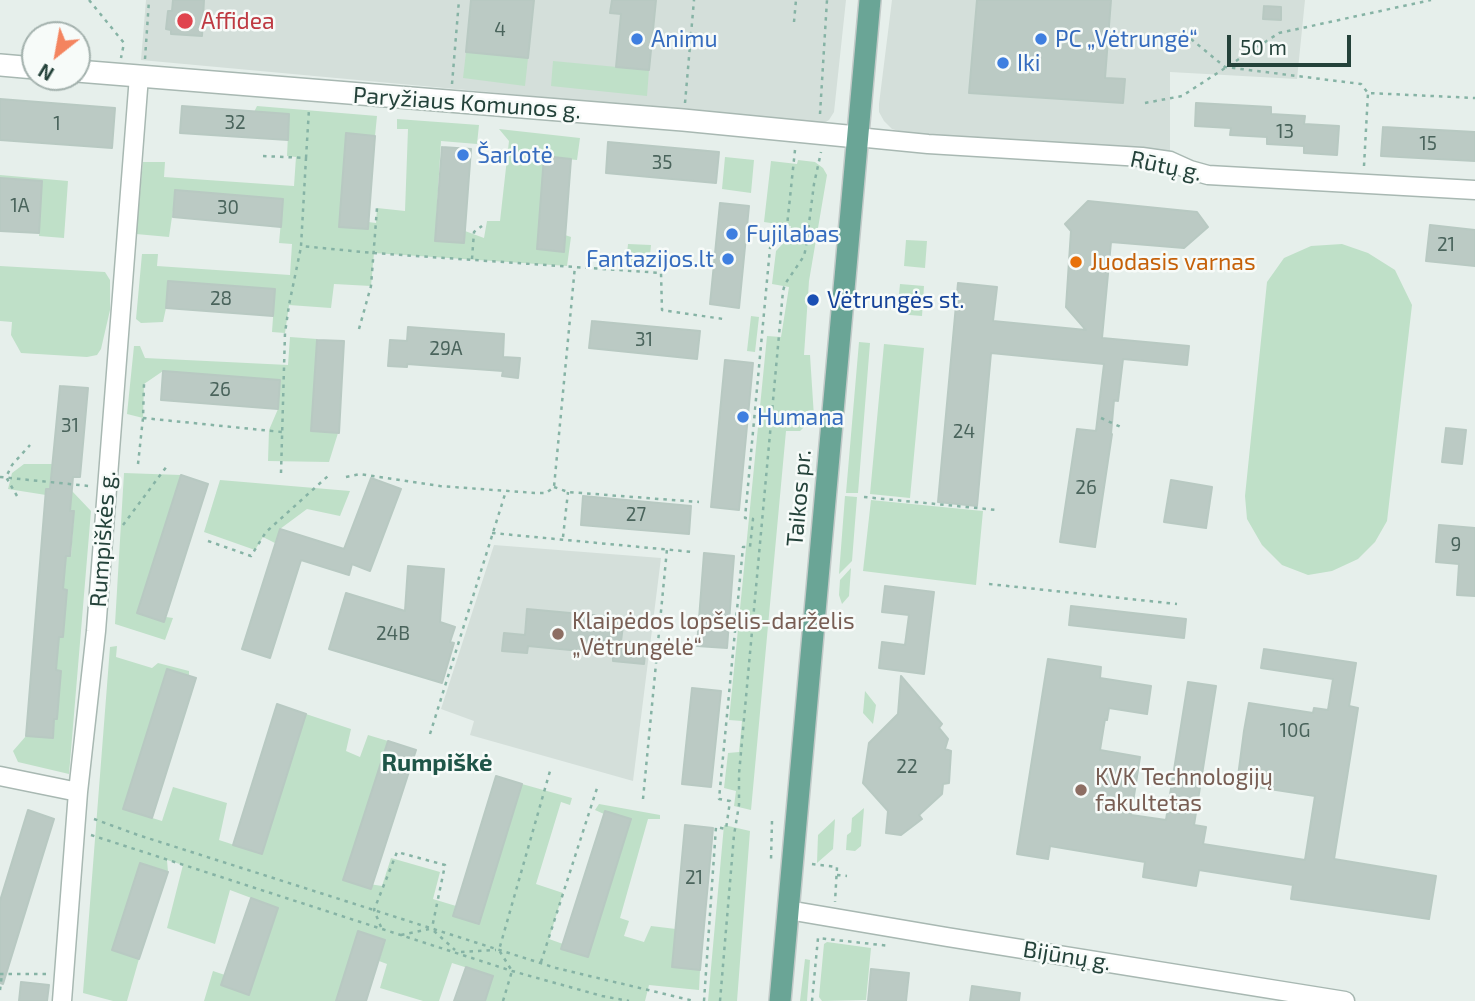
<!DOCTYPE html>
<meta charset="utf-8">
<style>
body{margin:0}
#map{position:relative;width:1475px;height:1001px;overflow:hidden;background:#e6efeb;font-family:"Exo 2",sans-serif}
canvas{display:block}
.north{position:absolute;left:21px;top:21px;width:70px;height:70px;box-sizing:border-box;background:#f7fbf9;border:2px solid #a3b1ad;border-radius:50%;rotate:211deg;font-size:19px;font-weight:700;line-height:28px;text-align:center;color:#24423a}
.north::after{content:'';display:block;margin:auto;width:24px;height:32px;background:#f4845f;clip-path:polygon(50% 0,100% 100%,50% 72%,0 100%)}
.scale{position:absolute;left:1227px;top:35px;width:124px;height:32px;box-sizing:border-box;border:4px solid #24423a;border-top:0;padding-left:9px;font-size:21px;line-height:24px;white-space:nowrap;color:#24423a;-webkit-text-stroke:5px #f7fbf9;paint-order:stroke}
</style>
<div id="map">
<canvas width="1475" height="1001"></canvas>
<div class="north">N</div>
<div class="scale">50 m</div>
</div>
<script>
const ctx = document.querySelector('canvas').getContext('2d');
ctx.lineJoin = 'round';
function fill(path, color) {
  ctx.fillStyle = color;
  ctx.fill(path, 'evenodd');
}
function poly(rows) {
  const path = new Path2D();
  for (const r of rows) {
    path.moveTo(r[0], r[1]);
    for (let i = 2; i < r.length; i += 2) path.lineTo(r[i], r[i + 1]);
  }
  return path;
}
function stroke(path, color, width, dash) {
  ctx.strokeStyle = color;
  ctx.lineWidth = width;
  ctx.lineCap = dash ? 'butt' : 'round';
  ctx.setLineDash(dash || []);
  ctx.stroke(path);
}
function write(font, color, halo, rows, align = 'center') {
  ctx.font = font + ' "Exo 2",sans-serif';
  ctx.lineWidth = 5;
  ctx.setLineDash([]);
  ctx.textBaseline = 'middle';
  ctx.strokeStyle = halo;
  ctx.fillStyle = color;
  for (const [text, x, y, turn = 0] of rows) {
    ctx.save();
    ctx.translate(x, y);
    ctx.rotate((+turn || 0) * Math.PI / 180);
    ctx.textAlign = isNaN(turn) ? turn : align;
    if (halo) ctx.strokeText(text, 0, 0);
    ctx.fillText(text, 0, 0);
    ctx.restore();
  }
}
fill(poly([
 [146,0,846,0,834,112,829,120,824,123,141,60],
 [892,0,1305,0,1297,79,1170,72,1170,153,905,133,892,129,884,121,879,112,879,104],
 [494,545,661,558,633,781,470,735,474,721,441,709]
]), '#d4dfda');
fill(poly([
 [466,52,528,58,525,86,463,78],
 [553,61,649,70,647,96,551,86],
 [257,106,377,116,375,136,347,133,340,227,367,229,368,222,376,223,377,208,405,211,408,129,397,129,397,119,479,125,477,144,441,141,435,240,465,231,484,238,487,221,500,221,509,141,499,129,580,138,577,160,544,157,537,249,564,252,565,235,571,237,567,266,374,253,371,286,334,284,331,308,289,305,285,333,272,332,275,289,168,282,166,308,163,322,141,323,136,319,142,254,158,254,157,266,290,275,292,244,279,243,283,199,176,190,169,237,136,234,143,162,165,162,164,177,294,186,296,157,287,156,289,114,254,112],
 [725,157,754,160,751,193,722,189],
 [798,160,815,162,823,168,827,175,809,281,804,355,810,355,814,417,800,431,786,431,751,810,734,806,736,791,724,788,728,753,739,752,742,721,729,720,767,336,781,337,789,287,772,284,776,251,790,236,791,226,764,222,771,161,797,164],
 [0,175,68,181,64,238,39,236,42,181,0,178],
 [906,240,927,241,925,268,904,266],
 [628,244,651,245,649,266,626,264],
 [1342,244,1368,253,1395,270,1412,305,1387,521,1375,542,1358,559,1332,571,1308,575,1282,565,1262,545,1247,519,1245,496,1267,282,1284,258,1311,246],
 [0,266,105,272,110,280,110,310,101,349,97,355,87,357,21,353,11,335,12,322,0,321],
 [900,284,924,286,922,316,897,314],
 [751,316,759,317,755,352,747,351],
 [290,337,317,339,311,431,338,433,329,462,268,461,269,430,278,409,280,380,163,371,144,384,143,418,127,414,134,346,140,346,145,358,288,365],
 [859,342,870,343,858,493,846,493],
 [884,344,924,348,910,498,870,494],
 [24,464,52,464,50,489,46,495,8,489,12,473],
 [124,473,181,475,137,613,164,622,166,617,173,618,165,640,115,624],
 [220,480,350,491,340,516,307,509,280,529,275,543,263,537,255,550,204,532],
 [72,491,91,511,69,774,18,762,13,751,26,736,52,738,54,719,57,719,61,671,56,670,59,637,67,590,63,589,66,556,71,556,74,512,70,511],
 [845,496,857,497,852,561,839,574],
 [871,500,983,511,976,585,863,571],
 [851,568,849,596,842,604,839,595,840,580],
 [117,646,116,657,152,668,158,663,189,671,189,676,167,669,123,809,162,821,173,787,227,803,219,840,262,854,306,714,351,729,346,751,360,757,368,735,388,741,343,880,382,886,391,858,440,872,433,899,456,906,453,916,479,924,522,784,572,798,570,805,561,802,536,884,563,893,549,939,563,944,562,949,587,957,631,819,605,811,604,814,595,810,599,804,660,815,660,819,648,819,620,918,629,921,624,936,644,942,651,926,676,929,672,967,700,970,699,990,649,985,645,1001,485,1001,493,976,452,963,439,1001,423,1001,380,988,387,964,379,961,385,940,358,931,336,1001,204,1001,213,971,225,975,222,985,249,994,278,908,230,890,215,944,167,928,183,865,167,860,168,872,140,863,112,950,139,959,127,1001,113,1001,83,993,110,647],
 [865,691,876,705,873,724,863,713],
 [864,808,861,846,855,851,846,850,847,835,851,832,852,818],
 [835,819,833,849,817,863,818,835],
 [724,825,750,831,737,1001,708,1001],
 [827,942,871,948,866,1000,822,1001,819,997,824,944],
 [805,959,810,960,807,1001,800,1001]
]), '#bfe0c8');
const building = poly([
 [173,0,204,0,202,36,171,34,171,30,166,29,168,11,172,11,173,0],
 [471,0,534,0,528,58,466,52,471,0],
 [612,0,656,0,649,70,616,67,621,14,610,13,612,0],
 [977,0,1111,0,1105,78,1125,79,1123,103,969,93,977,0],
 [1264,6,1281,7,1281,20,1263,19,1264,6],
 [0,99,115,108,112,148,0,140,0,99],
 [1196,103,1271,107,1271,114,1305,116,1304,124,1339,126,1337,155,1304,153,1304,146,1267,144,1267,137,1230,135,1231,128,1195,126,1196,103],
 [182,106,289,114,288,140,180,133,182,106],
 [1383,127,1475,132,1475,161,1381,156,1383,127],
 [346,133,375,136,368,229,339,227,346,133],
 [608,142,719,152,716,183,606,173,608,142],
 [442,147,471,149,464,243,435,241,442,147],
 [544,156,571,159,564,252,537,249,544,156],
 [0,178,42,181,39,233,0,231,0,178],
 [175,190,283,199,281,227,173,217,175,190],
 [1088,201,1197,212,1208,227,1184,248,1111,242,1102,338,1189,346,1187,365,1123,359,1118,401,1114,400,1111,434,1112,434,1095,547,1060,542,1077,429,1096,431,1104,364,991,353,977,506,938,502,958,283,997,287,993,321,1086,330,1066,307,1071,231,1065,224,1088,201],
 [720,203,749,206,739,308,710,304,720,203],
 [1430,225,1475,230,1475,266,1426,261,1430,225],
 [168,281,275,289,273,316,166,308,168,281],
 [592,321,700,331,697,359,589,348,592,321],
 [408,327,504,334,503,357,520,358,518,378,502,376,503,371,407,364,407,367,388,366,390,340,407,341,408,327],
 [317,340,344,341,339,433,311,431,317,340],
 [725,360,753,363,739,510,711,507,725,360],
 [163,371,280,380,278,409,161,400,163,371],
 [60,386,88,388,80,477,73,477,70,511,74,511,70,556,66,556,63,589,67,590,63,637,59,637,56,670,61,671,57,719,54,719,53,738,26,736,46,489,50,489,60,386],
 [1446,428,1466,430,1462,464,1442,462,1446,428],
 [181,475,208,484,164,622,137,613,181,475],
 [371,478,401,489,370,571,352,564,349,575,301,560,270,658,242,649,280,529,344,549,371,478],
 [1171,480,1212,487,1206,528,1164,522,1171,480],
 [583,496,691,506,689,534,581,525,583,496],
 [1439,525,1475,528,1475,596,1457,595,1459,564,1436,562,1439,525],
 [704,553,734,556,727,648,697,646,704,553],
 [408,566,444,569,440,622,455,627,450,642,454,643,442,683,329,649,346,593,405,611,408,566],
 [885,586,934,592,924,674,879,668,882,642,905,645,909,615,882,612,885,586],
 [1071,606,1186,619,1184,638,1069,625,1071,606],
 [527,609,624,618,621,641,646,644,644,664,613,661,613,654,528,646,527,653,502,651,504,633,525,635,527,609],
 [1264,649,1356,663,1349,706,1358,708,1334,859,1436,876,1429,919,1291,899,1293,885,1199,870,1196,886,1143,877,1145,862,1050,846,1048,859,1017,854,1048,659,1101,667,1100,678,1151,686,1147,714,1109,708,1107,720,1105,719,1100,750,1140,757,1131,815,1166,820,1188,682,1216,686,1194,825,1206,827,1203,844,1305,860,1315,796,1237,784,1244,731,1249,703,1313,713,1314,708,1328,710,1333,679,1261,668,1264,649],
 [167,669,196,678,152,818,123,809,167,669],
 [901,676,942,724,939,728,948,739,945,749,951,751,949,783,943,784,942,794,919,815,922,819,901,835,886,833,888,811,863,783,869,743,898,714,901,676],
 [692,688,721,691,711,787,682,784,692,688],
 [277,704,306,714,262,854,233,845,277,704],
 [388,741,416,750,371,889,343,880,388,741],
 [496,776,522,784,479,924,453,916,496,776],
 [28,810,54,819,3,984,0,983,0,901,28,810],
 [605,811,631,819,588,957,561,949,605,811],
 [685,825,713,828,700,970,672,967,685,825],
 [140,863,168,872,139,959,112,950,140,863],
 [251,898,278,908,249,995,221,985,251,898],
 [358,931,385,940,366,1001,336,1001,358,931],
 [466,967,493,976,485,1001,454,1001,466,967],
 [871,969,909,973,906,1001,868,1001,871,969],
 [21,982,49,985,47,1001,19,1001,21,982],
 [972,986,1020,993,1019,1001,970,1001,972,986]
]);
fill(building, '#bbcac4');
stroke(building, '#b8c9c2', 2);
const minor = poly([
 [857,137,928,144,1142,157,1170,161,1190,170,1208,175,1475,190],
 [0,776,78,792],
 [788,910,947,937,1345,1001],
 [62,1001,78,792,96,631,139,76]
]);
const tertiary = poly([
 [0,65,35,68],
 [77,71,683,120,857,137]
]);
const primary = poly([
 [780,1001,870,0]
]);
stroke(minor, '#a8b8b2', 21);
stroke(tertiary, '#a8b8b2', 24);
stroke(primary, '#c2cac8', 24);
stroke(poly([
 [89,0,124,43,121,58],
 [794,22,796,0],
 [1191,39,1225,67,1361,84,1368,93,1475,98],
 [145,59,149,0],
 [452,84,459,0],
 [685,103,694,0],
 [1145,103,1182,96,1279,33,1431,0],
 [820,114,827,0],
 [263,156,306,158,301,246,373,253,661,273,662,310,723,319],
 [306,158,309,109],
 [1364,166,1368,93],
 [472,259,474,232,482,226],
 [359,329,371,286,377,208],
 [143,418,282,432],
 [1101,418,1123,428],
 [138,464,143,418,144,384],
 [281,473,285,333,289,305,301,247],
 [0,477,89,486],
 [346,477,360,474,440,486,535,493,546,493,554,487,575,266],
 [554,487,568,492,699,502],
 [17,496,6,477,12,465,30,445],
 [864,497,997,510],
 [123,525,167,466],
 [492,533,693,552],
 [563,537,568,492],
 [208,541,251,556,266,532,328,476],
 [989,584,1177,604],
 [430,734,506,491],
 [643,799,667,549],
 [94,819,138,835,556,968,694,1001],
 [772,821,771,860,774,860],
 [91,835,512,971,602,996,629,1001],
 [812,864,837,867,835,902],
 [837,875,847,876],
 [381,927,374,910,397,852,445,865,432,928],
 [434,931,455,950],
 [401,935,429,929],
 [461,952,496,950],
 [541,962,598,785],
 [0,974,47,974],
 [0,990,2,974],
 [503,1001,512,971,499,950,550,771],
 [704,1001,716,827,726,829,730,801,719,799,743,547,750,547,753,519,745,518,770,248,787,226,795,150],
 [720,1001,734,835,739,805,739,774,783,291,785,284,804,256,806,247,814,184,821,152],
 [812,1001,818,938,890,946]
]), '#86b3a5', 2.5, [3.5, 5]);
stroke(minor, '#fff', 18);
stroke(tertiary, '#fff', 21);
stroke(primary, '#6aa596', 21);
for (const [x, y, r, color] of [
 [185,21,9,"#e0444e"],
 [637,39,7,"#3f7fe0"],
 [1041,39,7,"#3f7fe0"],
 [1003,63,7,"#3f7fe0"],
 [463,155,7,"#3f7fe0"],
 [732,234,7,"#3f7fe0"],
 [728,259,7,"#3f7fe0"],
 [1076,262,7,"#e8710a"],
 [813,300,7,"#1a4fb4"],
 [743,417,7,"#3f7fe0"],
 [558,634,7,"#8d6e63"],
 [1081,790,7,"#8d6e63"]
]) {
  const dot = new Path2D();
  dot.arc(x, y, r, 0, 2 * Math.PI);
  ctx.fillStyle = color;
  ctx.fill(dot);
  stroke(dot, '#f7fbf9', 2.5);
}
write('19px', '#4a645c', null, [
 ["4",500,30],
 ["32",235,123],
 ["1",57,124],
 ["13",1285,132],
 ["15",1428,144],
 ["35",662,163],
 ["1A",20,206],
 ["30",228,208],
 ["21",1446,245],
 ["28",221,299],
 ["31",644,340],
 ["29A",446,349],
 ["26",220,390],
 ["31",70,426],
 ["24",964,432],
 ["26",1086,488],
 ["27",636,515],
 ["9",1456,545],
 ["24B",393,634],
 ["10G",1295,731],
 ["22",907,767],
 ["21",694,878]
]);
write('23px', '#be3a42', '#f7fbf9', [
 ["Affidea",201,21]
], 'left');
write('23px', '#366cbe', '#f7fbf9', [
 ["Animu",651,39],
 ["PC „Vėtrungė“",1055,39],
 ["Iki",1017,63],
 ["Šarlotė",477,155],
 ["Fujilabas",746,234],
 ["Fantazijos.lt",714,259,"right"],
 ["Humana",757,417]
], 'left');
write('23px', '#24423a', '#f7fbf9', [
 ["Paryžiaus Komunos g.",467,103,4],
 ["Rūtų g.",1166,166,12],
 ["Taikos pr.",799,498,-85],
 ["Rumpiškės g.",103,539,-86],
 ["Bijūnų g.",1067,956,9]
]);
write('23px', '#c56008', '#f7fbf9', [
 ["Juodasis varnas",1090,262]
], 'left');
write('23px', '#164399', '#f7fbf9', [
 ["Vėtrungės st.",827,300]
], 'left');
write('23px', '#785e54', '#f7fbf9', [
 ["Klaipėdos lopšelis-darželis",572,621],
 ["„Vėtrungėlė“",572,647],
 ["KVK Technologijų",1095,777],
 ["fakultetas",1095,803]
], 'left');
write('bold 24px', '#1f5548', '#f7fbf9', [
 ["Rumpiškė",437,763]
]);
</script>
